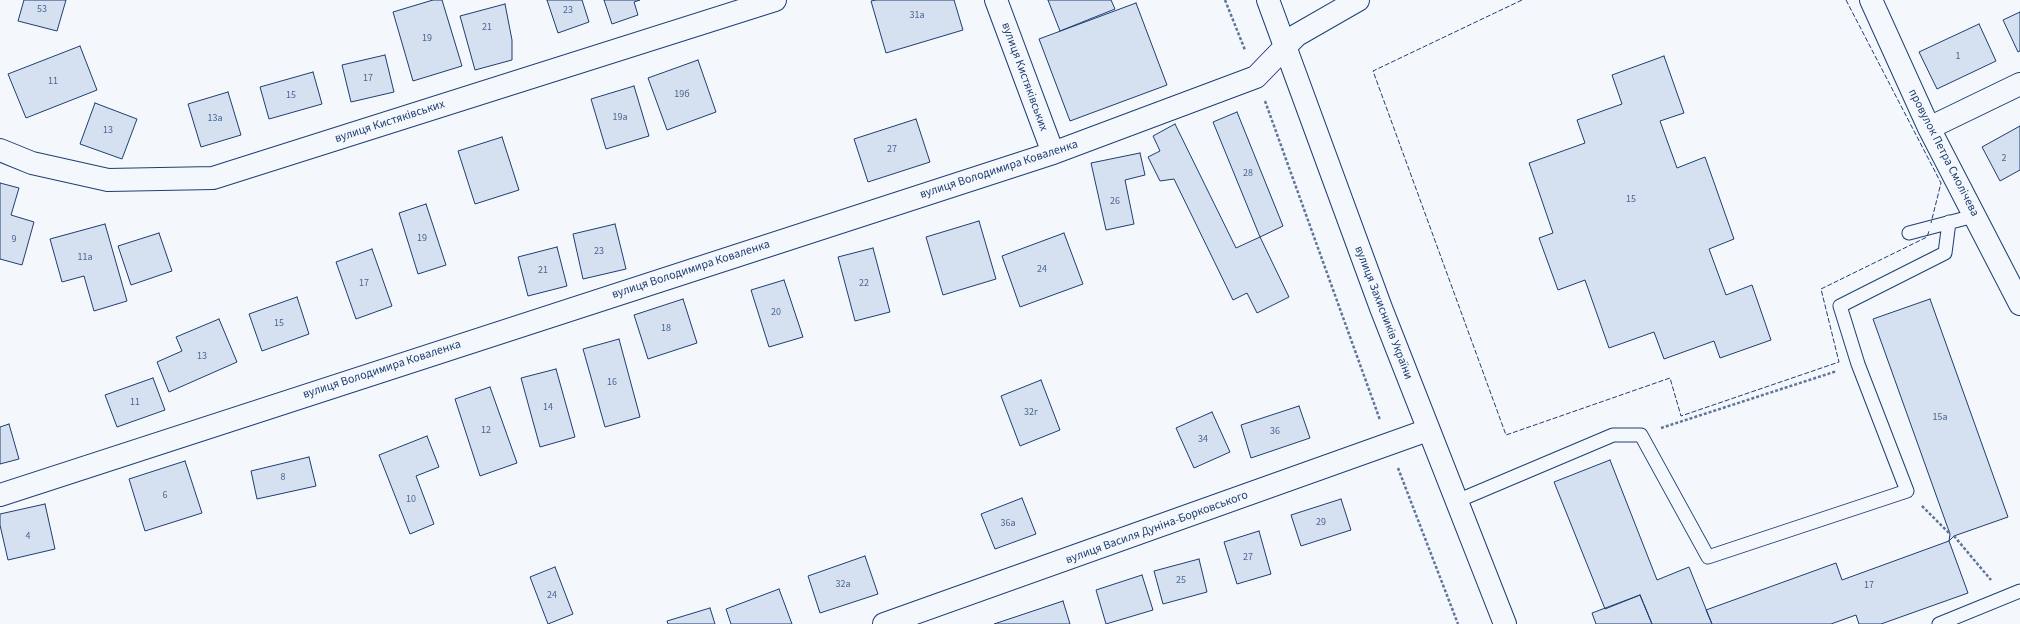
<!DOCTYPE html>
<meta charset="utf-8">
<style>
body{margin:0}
canvas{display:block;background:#f4f7fb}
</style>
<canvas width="2020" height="624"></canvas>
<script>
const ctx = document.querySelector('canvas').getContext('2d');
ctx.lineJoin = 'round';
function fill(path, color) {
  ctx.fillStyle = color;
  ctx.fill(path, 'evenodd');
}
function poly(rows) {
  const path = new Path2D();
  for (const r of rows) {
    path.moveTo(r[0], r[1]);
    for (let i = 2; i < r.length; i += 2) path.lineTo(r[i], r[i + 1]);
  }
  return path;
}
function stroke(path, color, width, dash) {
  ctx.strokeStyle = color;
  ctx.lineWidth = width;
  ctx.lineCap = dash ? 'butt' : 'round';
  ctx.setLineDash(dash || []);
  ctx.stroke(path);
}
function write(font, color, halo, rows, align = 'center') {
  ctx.font = font + ' "Source Sans 3",sans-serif';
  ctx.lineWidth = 3;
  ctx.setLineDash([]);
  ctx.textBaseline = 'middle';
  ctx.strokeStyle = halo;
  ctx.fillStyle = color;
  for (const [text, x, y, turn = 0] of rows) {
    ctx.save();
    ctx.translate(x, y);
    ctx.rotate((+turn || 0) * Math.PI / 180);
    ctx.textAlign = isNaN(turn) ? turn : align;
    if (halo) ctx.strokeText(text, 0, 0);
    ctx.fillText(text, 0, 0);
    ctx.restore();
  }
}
const building = poly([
 [24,0,66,0,57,31,18,21,24,0],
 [433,0,442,0,462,66,413,81,393,12,433,0],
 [547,0,582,0,589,22,558,33,547,0],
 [604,0,640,0,634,2,638,15,612,24,604,0],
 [876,0,954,0,963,30,886,53,871,1,876,0],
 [1048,0,1111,0,1115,9,1060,31,1048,0],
 [1136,3,1167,85,1070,121,1039,39,1136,3],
 [505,4,512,40,512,60,475,70,460,16,505,4],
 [2020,12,2020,51,2018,52,2003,20,2020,12],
 [1979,24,1996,61,1937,89,1919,52,1979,24],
 [80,46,97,90,26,118,8,74,80,46],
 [385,55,394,92,351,102,342,65,385,55],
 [1664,56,1684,113,1660,121,1677,168,1705,157,1734,239,1709,249,1726,295,1752,285,1771,340,1720,358,1714,341,1664,359,1654,332,1609,348,1585,280,1558,290,1539,238,1553,233,1529,163,1585,143,1577,120,1622,104,1612,75,1664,56],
 [698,60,716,112,667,130,648,78,698,60],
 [313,72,322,104,269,119,260,87,313,72],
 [634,86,649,136,606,149,591,99,634,86],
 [228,92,241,135,201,147,188,104,228,92],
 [95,103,137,119,122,159,80,144,95,103],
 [1237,112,1283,226,1260,237,1213,122,1237,112],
 [916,119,930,162,868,182,854,139,916,119],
 [1175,124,1236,248,1260,237,1289,297,1257,313,1247,293,1233,300,1174,179,1160,181,1148,157,1160,151,1153,136,1175,124],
 [2020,126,2020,170,2000,181,1982,147,2020,126],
 [502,137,519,190,475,204,458,151,502,137],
 [1140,153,1145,175,1125,180,1134,224,1106,230,1091,163,1140,153],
 [0,183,19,188,11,215,34,222,22,265,0,259,0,183],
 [426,204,446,265,418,274,399,213,426,204],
 [979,221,996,279,943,295,926,237,979,221],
 [105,224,127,301,94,311,84,276,62,282,50,239,105,224],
 [615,224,626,269,583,279,573,234,615,224],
 [159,233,172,271,131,285,118,246,159,233],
 [1064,233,1083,284,1020,307,1002,256,1064,233],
 [557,247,567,286,528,296,518,257,557,247],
 [873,248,890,312,855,321,838,257,873,248],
 [372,249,392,306,356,319,336,262,372,249],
 [784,280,803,337,769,347,751,290,784,280],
 [297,297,309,334,262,351,249,314,297,297],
 [683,299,697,343,648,359,634,315,683,299],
 [1930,299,2008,517,1954,536,1949,541,1950,534,1873,319,1930,299],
 [219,319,237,362,169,392,157,362,182,351,176,337,219,319],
 [619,339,640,417,605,427,583,349,619,339],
 [556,369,575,437,540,447,521,378,556,369],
 [153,378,165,410,117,427,105,395,153,378],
 [1041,380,1060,430,1020,446,1001,396,1041,380],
 [490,387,517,463,480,476,455,399,490,387],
 [1299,406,1310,438,1251,458,1241,425,1299,406],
 [1212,412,1230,452,1194,468,1176,428,1212,412],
 [9,424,19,459,0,464,0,427,9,424],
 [427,436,439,467,416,476,434,524,410,534,379,455,427,436],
 [309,457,316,486,257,499,251,471,309,457],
 [1610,460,1657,580,1689,567,1712,624,1652,624,1640,595,1605,609,1554,482,1610,460],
 [185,461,202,513,145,531,129,479,185,461],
 [1022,498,1036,534,995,549,981,514,1022,498],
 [1341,499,1351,530,1301,546,1291,515,1341,499],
 [45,504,55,549,8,560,0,525,0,514,45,504],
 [1259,531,1271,574,1237,584,1224,542,1259,531],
 [1949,541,1968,593,1881,624,1859,624,1856,615,1831,624,1712,624,1706,610,1836,563,1842,580,1949,541],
 [865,556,878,594,820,613,808,576,865,556],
 [1199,559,1207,592,1163,604,1154,571,1199,559],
 [555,567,573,614,548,624,530,577,555,567],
 [1142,575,1153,610,1106,624,1096,590,1142,575],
 [779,589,792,624,731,624,726,609,779,589],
 [1640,595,1652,624,1596,624,1592,613,1640,595],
 [1063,601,1070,624,994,624,1063,601],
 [710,608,715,624,668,624,667,621,710,608]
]);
fill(building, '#d5e0f0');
stroke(building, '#1d3f73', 1);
const lane = poly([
 [1909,233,1974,216],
 [1457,501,1613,435,1641,435,1708,557,1907,491,1858,364,1840,306,1945,253,1949,222],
 [1939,624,2020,591]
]);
const street = poly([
 [996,0,1053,153],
 [1871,0,1929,128,2020,304],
 [1929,128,2020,84],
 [0,150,32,163,108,180,213,178,775,0],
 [0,495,1053,153,1256,77,1285,47],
 [884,624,1428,430]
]);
const secondary = poly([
 [1268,0,1381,308,1505,624],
 [1285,47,1297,35,1358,0]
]);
stroke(lane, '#1d3f73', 15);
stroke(street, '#1d3f73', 24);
stroke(secondary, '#1d3f73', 24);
stroke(poly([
 [1225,0,1245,50],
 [1265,101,1380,420],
 [1661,428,1837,371],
 [1398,468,1458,624],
 [1922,506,1950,534],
 [1954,536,1991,580]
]), '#5e769c', 2.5, [3, 2]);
stroke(lane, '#f4f7fb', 13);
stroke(street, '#f4f7fb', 22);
stroke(secondary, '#f4f7fb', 22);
stroke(poly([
 [1522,0,1373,71,1506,435,1670,378,1681,416,1839,362,1821,289,1927,237,1929,231],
 [1846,0,1941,183,1931,223]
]), '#1d3f73', 1, [5, 2]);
write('10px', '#4b6792', null, [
 ["53",42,10],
 ["23",568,11],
 ["31а",917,16],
 ["21",487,28],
 ["19",427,39],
 ["1",1958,57],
 ["17",368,79],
 ["11",53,82],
 ["19б",682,95],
 ["15",291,96],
 ["19а",620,118],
 ["13а",215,119],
 ["13",108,131],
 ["27",892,150],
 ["2",2004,159],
 ["28",1248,174],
 ["15",1631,200],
 ["26",1115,202],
 ["19",422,239],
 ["9",14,240],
 ["23",599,252],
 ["11а",85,258],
 ["24",1042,270],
 ["21",543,271],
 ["17",364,284],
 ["22",864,284],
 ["20",776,313],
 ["15",279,324],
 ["18",666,329],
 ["13",202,357],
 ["16",612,383],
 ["11",135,403],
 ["14",548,408],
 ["32г",1031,413],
 ["15а",1940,418],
 ["12",486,431],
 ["36",1275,432],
 ["34",1203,440],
 ["8",283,478],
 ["6",165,496],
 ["10",411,500],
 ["29",1321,523],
 ["36а",1008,524],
 ["4",28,537],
 ["27",1248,558],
 ["25",1181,581],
 ["32а",843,585],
 ["17",1869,586],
 ["24",552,596]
]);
write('12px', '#1d3f73', '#f4f7fb', [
 ["вулиця Кистяківських",1024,77,70],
 ["вулиця Кистяківських",390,122,-18],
 ["провулок Петра Смолічева",1943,153,63],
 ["вулиця Володимира Коваленка",999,170,-18],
 ["вулиця Володимира Коваленка",691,270,-18],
 ["вулиця Захисників України",1383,313,69],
 ["вулиця Володимира Коваленка",382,370,-18],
 ["вулиця Василя Дуніна-Борковського",1157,528,-20]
]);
</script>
